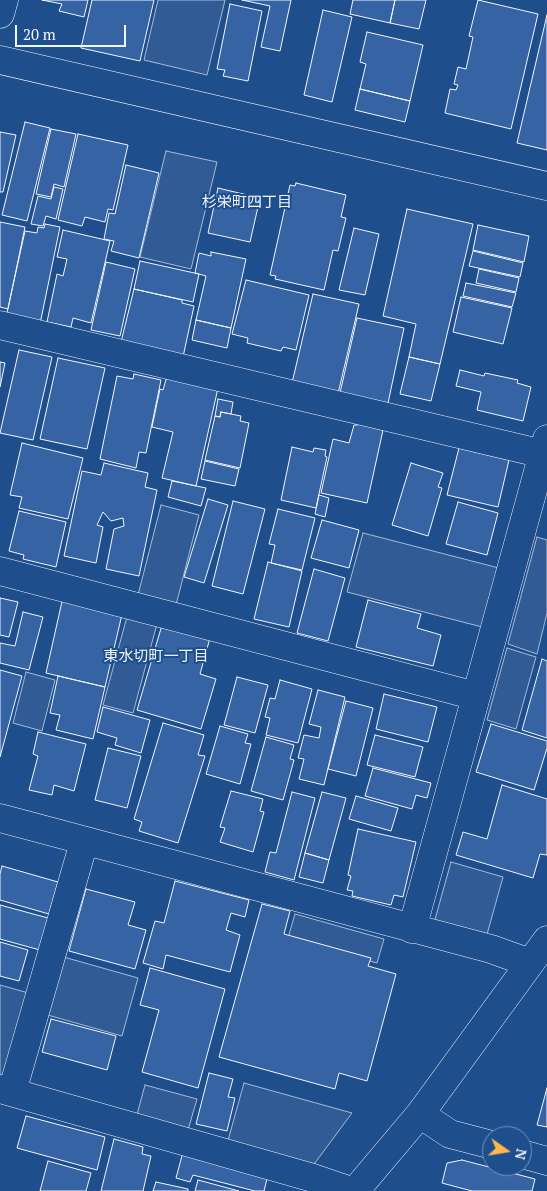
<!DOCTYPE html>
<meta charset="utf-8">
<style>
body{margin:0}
#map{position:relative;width:547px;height:1191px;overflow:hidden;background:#1f4e8c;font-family:"PT Serif",serif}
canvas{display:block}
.north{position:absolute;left:482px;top:1126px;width:50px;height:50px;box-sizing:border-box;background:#1f4e8c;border:1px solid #7391ba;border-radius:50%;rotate:103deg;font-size:14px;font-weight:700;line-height:20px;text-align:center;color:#f2f6ff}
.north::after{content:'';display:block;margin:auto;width:18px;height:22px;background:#ffb74d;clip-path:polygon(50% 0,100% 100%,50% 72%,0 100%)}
.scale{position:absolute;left:15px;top:25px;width:111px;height:22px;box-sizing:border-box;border:2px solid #f2f6ff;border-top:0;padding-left:6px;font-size:15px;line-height:18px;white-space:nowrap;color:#f2f6ff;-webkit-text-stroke:4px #1f4e8c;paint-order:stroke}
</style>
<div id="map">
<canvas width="547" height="1191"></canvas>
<div class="north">N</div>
<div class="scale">20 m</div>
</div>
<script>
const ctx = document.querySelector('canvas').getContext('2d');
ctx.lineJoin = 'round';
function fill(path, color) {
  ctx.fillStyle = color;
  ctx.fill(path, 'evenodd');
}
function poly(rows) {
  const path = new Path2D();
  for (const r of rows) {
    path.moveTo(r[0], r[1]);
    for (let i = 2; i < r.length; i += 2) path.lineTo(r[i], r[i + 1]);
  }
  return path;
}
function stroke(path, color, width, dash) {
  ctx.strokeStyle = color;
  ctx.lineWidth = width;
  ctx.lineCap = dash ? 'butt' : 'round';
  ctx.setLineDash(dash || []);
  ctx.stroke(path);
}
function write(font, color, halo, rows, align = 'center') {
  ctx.font = font + ' "PT Serif","Noto Sans JP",serif';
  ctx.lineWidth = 4;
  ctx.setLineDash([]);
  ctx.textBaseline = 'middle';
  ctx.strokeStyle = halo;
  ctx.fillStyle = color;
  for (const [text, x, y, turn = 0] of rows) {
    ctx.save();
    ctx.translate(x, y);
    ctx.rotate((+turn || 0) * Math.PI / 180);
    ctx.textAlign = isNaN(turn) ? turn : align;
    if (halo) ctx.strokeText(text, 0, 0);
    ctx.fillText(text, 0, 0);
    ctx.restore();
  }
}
const parking = poly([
 [158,0,225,0,207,75,144,60,158,0],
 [166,151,217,162,191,269,140,257,166,151],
 [161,505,199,515,175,609,137,599,161,505],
 [363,533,499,568,482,627,347,592,363,533],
 [537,537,547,540,547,613,537,654,508,644,537,537],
 [128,613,158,620,133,713,103,705,128,613],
 [507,648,536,657,516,729,487,720,507,648],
 [26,672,55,680,42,731,13,723,26,672],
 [451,862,503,877,486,938,434,923,451,862],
 [295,914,384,939,377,963,288,938,295,914],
 [60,956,138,978,122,1036,44,1014,60,956],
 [0,985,32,994,9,1072,0,1076,0,985],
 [244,1083,352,1113,312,1167,227,1144,244,1083],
 [145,1085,197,1099,186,1137,135,1122,145,1085]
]);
fill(parking, '#305b95');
stroke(parking, '#a8bbd7', 1);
const building = poly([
 [42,0,88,0,84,17,59,11,62,4,42,0],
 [92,0,154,0,140,61,81,48,92,0],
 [242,0,291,0,280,51,261,47,270,6,242,0],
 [353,0,395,0,390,23,350,14,353,0],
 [395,0,426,0,419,29,390,23,395,0],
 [478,0,538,14,511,129,445,113,450,89,456,90,458,85,454,84,458,67,466,69,473,37,469,36,478,0],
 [230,4,262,11,248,81,223,76,225,70,217,69,230,4],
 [323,10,352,17,332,102,304,95,323,10],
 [547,15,547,150,517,143,547,15],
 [367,32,423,45,410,101,360,89,366,64,360,62,367,32],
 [360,89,410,101,405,122,355,110,360,89],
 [25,122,50,128,27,221,2,215,25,122],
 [51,129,76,134,64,187,54,184,51,197,36,194,51,129],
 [0,132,16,135,3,192,0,192,0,132],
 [78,134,128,145,113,210,108,209,105,222,85,217,82,226,58,220,78,134],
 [126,165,159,173,139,258,111,251,114,241,104,239,109,213,115,214,126,165],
 [296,183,346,195,341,217,346,218,338,251,333,250,324,290,275,279,276,276,270,275,290,185,295,186,296,183],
 [54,187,63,189,56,219,46,216,43,226,31,224,38,196,51,199,54,187],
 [218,188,260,198,250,242,208,233,218,188],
 [407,209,473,224,440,364,409,357,416,324,383,316,407,209],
 [0,222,25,227,8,309,0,307,0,222],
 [45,224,60,227,40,324,6,317,25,231,37,233,38,227,44,228,45,224],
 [478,225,529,236,524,262,473,250,478,225],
 [354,228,379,234,365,295,339,290,354,228],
 [63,230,110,241,91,323,73,318,71,327,47,322,57,274,63,276,67,259,57,257,63,230],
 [473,251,523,263,520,277,469,266,473,251],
 [211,252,246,259,231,328,196,320,206,276,195,273,199,253,211,256,211,252],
 [140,261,199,274,193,302,134,289,140,261],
 [106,262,135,269,120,336,91,330,106,262],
 [479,269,519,278,516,292,476,283,479,269],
 [246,280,309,295,296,350,283,347,281,351,247,343,248,338,232,334,246,280],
 [466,283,516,293,512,307,463,296,466,283],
 [134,289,182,300,182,303,194,306,183,357,121,342,134,289],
 [313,294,359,304,338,394,292,383,313,294],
 [461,297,512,308,503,344,453,332,461,297],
 [357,318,404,328,388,403,340,393,357,318],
 [196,320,231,328,227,348,192,340,196,320],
 [19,350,52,357,33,440,0,433,19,350],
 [409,357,440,364,431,401,400,394,409,357],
 [58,358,105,368,87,449,40,439,58,358],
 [0,362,5,363,0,387,0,362],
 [460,370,484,376,485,373,518,380,517,383,531,387,523,421,477,410,481,392,456,386,460,370],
 [134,374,161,380,146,453,139,452,136,468,100,459,117,376,133,379,134,374],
 [167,376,218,388,196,486,162,478,173,432,152,427,160,389,163,390,167,376],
 [218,399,233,402,231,414,221,412,220,417,215,416,218,399],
 [221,412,241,416,240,421,249,423,240,468,205,460,215,416,220,417,221,412],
 [359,422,379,426,379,429,383,430,367,503,321,493,333,439,349,443,354,425,358,425,359,422],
 [22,443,83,458,68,519,19,508,22,497,10,495,22,443],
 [292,447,313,452,314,448,326,450,325,456,327,457,316,508,281,500,292,447],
 [459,448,509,460,498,507,447,495,459,448],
 [205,461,239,469,235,486,201,479,205,461],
 [104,463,148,473,145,487,157,490,139,576,106,569,114,529,124,526,123,518,111,521,103,512,97,525,103,527,96,563,64,556,82,471,101,475,104,463],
 [411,463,443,473,438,487,442,488,428,536,392,525,411,463],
 [172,481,206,488,201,506,168,497,172,481],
 [319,495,329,498,325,517,315,514,319,495],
 [208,499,228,505,204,583,184,577,208,499],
 [233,501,265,509,243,594,212,586,233,501],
 [458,502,498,513,487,555,446,544,458,502],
 [278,509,315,518,302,570,271,563,275,545,269,544,278,509],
 [19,511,66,522,56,567,23,559,24,555,9,551,19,511],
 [322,520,359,530,349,568,311,558,322,520],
 [268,562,302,571,289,627,254,619,268,562],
 [314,569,345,578,328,641,297,633,314,569],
 [63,597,123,610,105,687,46,673,63,597],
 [0,598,18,602,9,637,0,635,0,598],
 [368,600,421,614,417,628,441,635,433,666,356,647,368,600],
 [23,612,43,617,29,670,0,663,0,643,15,646,23,612],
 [162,625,210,638,200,674,216,679,201,729,137,710,162,625],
 [542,659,547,661,547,738,522,730,542,659],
 [0,670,22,676,0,757,0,670],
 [58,676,105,687,93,739,56,730,60,715,50,713,58,676],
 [237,677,268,685,255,733,224,725,237,677],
 [280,680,312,689,298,743,266,735,270,718,265,717,270,698,275,699,280,680],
 [318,690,345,697,324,785,299,779,304,759,298,758,304,735,319,738,321,727,309,724,318,690],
 [384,694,437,707,428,742,376,729,384,694],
 [346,701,373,708,356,776,328,769,346,701],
 [103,707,150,720,141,753,115,745,117,738,97,732,103,707],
 [163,723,204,735,198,755,205,756,178,843,139,831,142,822,134,819,163,723],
 [491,724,547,741,547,748,534,790,476,772,491,724],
 [220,726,248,734,245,743,251,744,240,784,206,774,220,726],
 [38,732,86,744,74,791,54,785,52,795,29,790,38,756,33,754,38,732],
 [375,735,423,747,415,777,367,765,375,735],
 [266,737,294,745,290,759,294,760,283,800,251,791,266,737],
 [108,748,141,756,127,808,95,800,108,748],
 [373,768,431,783,427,798,416,795,412,809,365,796,373,768],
 [502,785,547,799,547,855,540,854,533,878,456,855,463,832,487,839,502,785],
 [231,791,263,799,260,811,264,812,253,852,220,842,225,828,220,827,231,791],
 [292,792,315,798,294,880,265,872,270,852,276,853,292,792],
 [322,792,346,798,329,860,305,853,322,792],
 [356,796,398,808,391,831,349,819,356,796],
 [358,829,416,842,403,897,394,895,391,905,352,896,353,891,347,890,351,876,348,875,358,829],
 [305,853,329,860,323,883,299,877,305,853],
 [2,866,58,882,49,914,0,900,0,874,2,866],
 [175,881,249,900,245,917,231,913,226,930,240,935,230,972,166,955,163,969,143,963,155,921,164,923,175,881],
 [86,889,135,902,128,925,146,930,135,969,69,951,86,889],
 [262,904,290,911,284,934,371,958,368,966,396,974,367,1081,339,1073,335,1089,219,1057,262,904],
 [0,905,48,918,40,950,0,939,0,905],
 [0,942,28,950,19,981,0,976,0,942],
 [150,968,225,989,198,1088,142,1072,159,1010,140,1005,150,968],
 [51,1019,116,1036,107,1070,42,1052,51,1019],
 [209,1073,233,1079,228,1097,235,1098,227,1131,196,1124,209,1073],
 [547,1088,547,1127,537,1125,547,1088],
 [26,1116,105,1137,97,1170,17,1148,26,1116],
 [114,1139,143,1147,142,1154,151,1156,143,1191,101,1191,114,1139],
 [183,1152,268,1175,264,1191,255,1191,193,1175,190,1182,176,1178,183,1152],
 [462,1160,535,1179,532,1191,472,1191,442,1183,447,1163,462,1160],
 [48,1161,91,1173,86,1191,40,1191,48,1161],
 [198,1180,239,1191,195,1191,198,1180],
 [156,1182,188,1189,188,1191,153,1191,156,1182]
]);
fill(building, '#3563a3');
stroke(building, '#f2f6ff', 1);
const minor = poly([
 [0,14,4,0],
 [0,60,547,186],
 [0,325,547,455],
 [0,571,476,696],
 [0,818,491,949,530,963],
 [412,929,547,439],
 [0,1089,313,1178,351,1191],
 [12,1092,84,842],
 [420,1114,450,1134,492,1145],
 [522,1154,547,1161],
 [355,1191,420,1114,547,940]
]);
stroke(minor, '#f2f6ff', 29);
stroke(minor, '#1f4e8c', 28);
write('15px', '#f2f6ff', '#1f4e8c', [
 ["杉栄町四丁目",247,203],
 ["東水切町一丁目",156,657]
]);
</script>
